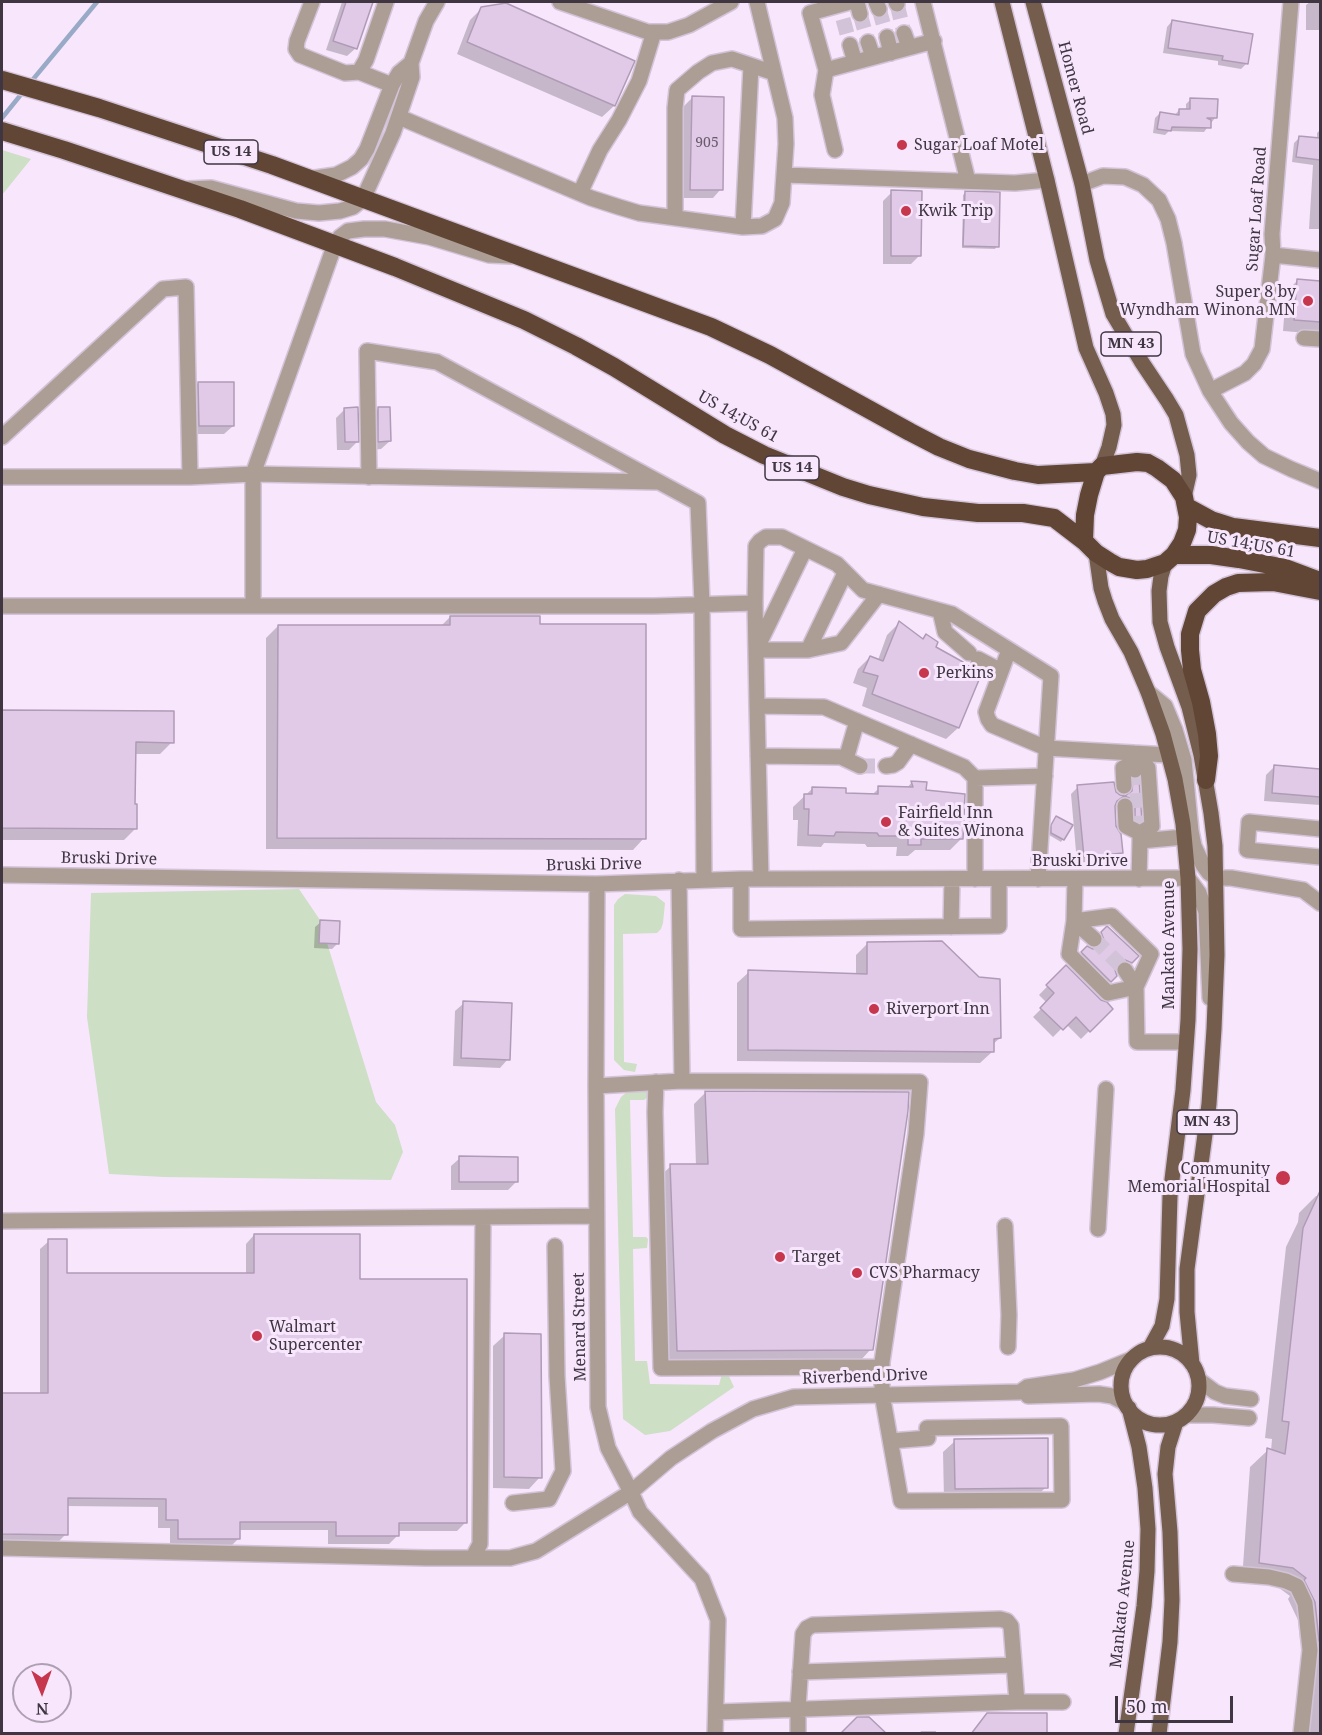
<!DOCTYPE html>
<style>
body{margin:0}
#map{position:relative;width:1322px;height:1735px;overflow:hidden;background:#f8e6fd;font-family:"Noto Serif",serif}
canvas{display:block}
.frame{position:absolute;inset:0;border:3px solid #3f3642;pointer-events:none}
.north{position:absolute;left:12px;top:1663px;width:60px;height:60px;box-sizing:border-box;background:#f8e6fd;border:2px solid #aea0b2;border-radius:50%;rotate:179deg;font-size:16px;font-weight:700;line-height:24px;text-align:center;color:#3f3642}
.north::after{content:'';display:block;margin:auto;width:21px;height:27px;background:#c6364d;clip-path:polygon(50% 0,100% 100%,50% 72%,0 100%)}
.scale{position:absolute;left:1115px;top:1696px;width:118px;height:27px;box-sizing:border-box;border:3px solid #3f3642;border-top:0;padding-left:8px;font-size:18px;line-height:21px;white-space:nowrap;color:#3f3642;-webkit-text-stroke:4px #f8e6fd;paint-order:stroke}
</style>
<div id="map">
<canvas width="1322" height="1735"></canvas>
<div class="frame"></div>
<div class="north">N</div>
<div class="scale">50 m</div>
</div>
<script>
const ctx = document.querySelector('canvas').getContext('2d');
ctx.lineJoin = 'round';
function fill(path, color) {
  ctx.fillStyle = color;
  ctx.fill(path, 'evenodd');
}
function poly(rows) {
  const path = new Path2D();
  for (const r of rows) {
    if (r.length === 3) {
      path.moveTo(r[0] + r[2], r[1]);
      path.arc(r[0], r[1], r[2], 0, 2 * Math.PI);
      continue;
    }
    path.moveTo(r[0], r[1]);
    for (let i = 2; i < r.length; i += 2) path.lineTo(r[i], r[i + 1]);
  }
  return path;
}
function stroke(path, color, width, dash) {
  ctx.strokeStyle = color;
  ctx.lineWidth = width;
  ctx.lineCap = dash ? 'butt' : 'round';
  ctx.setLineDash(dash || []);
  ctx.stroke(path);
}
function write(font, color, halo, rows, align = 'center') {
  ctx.font = font + ' "Noto Serif",serif';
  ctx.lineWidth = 6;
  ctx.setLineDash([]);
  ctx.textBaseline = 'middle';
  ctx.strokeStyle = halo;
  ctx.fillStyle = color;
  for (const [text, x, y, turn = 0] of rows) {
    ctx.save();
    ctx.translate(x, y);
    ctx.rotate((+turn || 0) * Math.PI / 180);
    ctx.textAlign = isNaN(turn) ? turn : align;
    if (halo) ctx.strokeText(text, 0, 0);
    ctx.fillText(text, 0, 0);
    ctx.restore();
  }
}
fill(poly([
 [2,150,31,159,2,195],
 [299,889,320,920,376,1102,395,1125,403,1152,391,1180,164,1177,109,1174,87,1017,91,893],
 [625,894,656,896,665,903,663,923,661,929,657,933,623,934,624,1062,637,1064,635,1072,624,1070,614,1060,614,905,618,899],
 [628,1091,644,1091,648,1093,648,1097,644,1100,630,1100,633,1237,646,1237,648,1239,647,1248,633,1249,635,1361,647,1361,650,1384,719,1385,723,1370,726,1370,734,1387,670,1431,645,1435,623,1419,615,1109,621,1097]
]), '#cddfc5');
fill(poly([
 [342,2,371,2,356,48,347,56,326,50],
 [1310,2,1320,2,1320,30,1306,30,1306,5],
 [482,8,633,62,614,106,602,117,457,54,470,20],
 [1172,21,1247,63,1241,69,1218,65,1218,61,1163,53,1167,27],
 [692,98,721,189,713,198,682,198,684,106],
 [1191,99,1215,118,1204,132,1169,131,1165,135,1153,133,1155,118,1160,113,1174,116,1179,110,1186,111,1186,104],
 [1320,130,1320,229,1309,229,1313,165,1292,162,1294,143,1300,137,1317,139,1317,133],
 [892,192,919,256,911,264,883,264,883,201],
 [965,193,997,246,995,249,962,248,963,195],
 [1297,281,1320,282,1320,334,1283,331,1286,292],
 [198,383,233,426,224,434,191,434,190,392],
 [345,409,357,442,349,450,337,450,336,418],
 [378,409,390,441,381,449,370,450,370,417],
 [450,617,539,626,644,838,633,850,266,849,266,638,278,626,441,626],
 [899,623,934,647,979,676,958,728,946,739,862,706,867,688,853,683,858,669,870,657,878,660,887,635],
 [2,711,172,713,172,742,160,754,134,754,133,806,135,829,124,840,2,840],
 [1274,767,1320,770,1320,805,1264,801,1266,775],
 [1134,781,1140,820,1133,827,1123,804,1115,803,1115,827,1121,852,1114,859,1077,863,1071,794,1078,787,1115,793,1120,796,1126,797,1127,788],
 [912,782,924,791,962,838,950,850,915,850,908,856,896,856,897,847,867,847,865,844,824,843,821,847,797,846,798,820,793,820,793,807,813,788,844,795,871,796,879,788,906,789],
 [1054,820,1063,839,1061,842,1049,835,1049,829],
 [321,922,338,943,332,949,314,948,315,927],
 [1107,929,1137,956,1128,965,1122,962,1117,964,1114,970,1116,976,1108,983,1080,955,1087,948,1092,950,1100,948,1102,944,1100,936],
 [868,943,1000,1038,992,1045,992,1052,980,1063,737,1061,737,983,749,972,856,975,856,955],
 [1066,967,1100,1001,1111,1009,1081,1039,1066,1024,1053,1037,1033,1017,1047,1003,1039,995],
 [464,1003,508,1059,500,1068,453,1066,455,1011],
 [706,1092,871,1349,860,1361,666,1362,659,1177,671,1166,696,1166,694,1104],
 [460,1158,517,1181,508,1190,451,1190,451,1166],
 [1316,1196,1320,1196,1320,1734,1305,1734,1310,1641,1300,1640,1298,1620,1288,1599,1290,1596,1275,1585,1242,1580,1250,1467,1268,1450,1271,1451,1272,1439,1265,1438,1286,1247,1298,1222,1299,1213],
 [254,1235,358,1280,465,1523,457,1531,398,1531,398,1535,389,1544,328,1544,328,1530,239,1530,239,1538,230,1547,170,1547,170,1528,158,1528,158,1507,66,1506,66,1534,57,1543,2,1542,2,1394,40,1394,40,1249,49,1241,66,1274,246,1274,246,1244],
 [505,1335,540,1477,529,1489,493,1488,493,1346],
 [955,1441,1046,1487,1034,1499,944,1500,943,1452],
 [921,1731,936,1731,936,1734,919,1734]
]), '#0003');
stroke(poly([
 [30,83,97,2],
 [2,118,23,92]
]), '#98aac6', 4.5);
const building = poly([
 [346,2,373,2,357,49,333,41,346,2],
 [506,3,635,61,615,106,467,42,481,7,506,3],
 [1172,20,1253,34,1248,64,1222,60,1223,56,1168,48,1172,20],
 [692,96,724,97,723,190,690,190,692,96],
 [1190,98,1218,99,1217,118,1207,118,1211,120,1211,128,1172,127,1171,131,1157,129,1160,112,1179,115,1179,109,1190,109,1190,98],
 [1299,136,1320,138,1320,160,1296,157,1299,136],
 [891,190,922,191,921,256,891,256,891,190],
 [965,191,1000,192,999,247,963,246,965,191],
 [1297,279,1320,281,1320,322,1294,320,1297,279],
 [198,382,234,382,234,426,199,426,198,382],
 [358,407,359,442,345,442,344,408,358,407],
 [378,407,390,407,391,441,378,442,378,407],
 [450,616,540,616,540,624,646,624,646,839,277,838,278,625,450,625,450,616],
 [899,621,923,639,926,634,938,642,936,647,963,662,981,675,959,728,872,694,878,676,863,672,870,656,883,661,899,621],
 [2,710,174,711,174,743,136,742,135,804,137,804,137,829,2,828,2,710],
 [1274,765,1320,769,1320,797,1272,793,1274,765],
 [1133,779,1139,779,1142,821,1140,822,1135,820,1135,805,1130,798,1124,796,1117,801,1115,806,1116,826,1121,834,1123,853,1084,857,1077,785,1114,782,1116,792,1120,795,1125,796,1132,791,1133,779],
 [911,781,927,782,926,790,965,794,963,839,921,839,921,845,908,845,908,836,879,836,877,833,836,832,834,836,808,835,809,809,804,809,804,794,812,794,812,787,846,788,846,793,878,794,878,786,913,787,911,781],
 [1056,816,1073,825,1064,840,1051,833,1051,825,1056,816],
 [320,920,340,921,339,944,319,943,320,920],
 [1107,926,1139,956,1132,963,1125,960,1119,962,1115,970,1117,976,1111,982,1081,952,1087,946,1093,949,1101,946,1104,940,1101,932,1107,926],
 [942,941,979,977,1000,979,1001,1038,994,1039,994,1052,748,1050,748,970,867,974,867,942,942,941],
 [1066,965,1101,1000,1107,1002,1113,1009,1090,1032,1076,1017,1063,1030,1040,1008,1054,993,1046,985,1066,965],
 [463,1001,512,1003,510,1060,461,1058,463,1001],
 [705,1091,909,1092,908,1111,873,1350,677,1351,670,1164,708,1164,705,1091],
 [459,1156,518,1157,518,1182,459,1182,459,1156],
 [1320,1191,1320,1641,1319,1641,1315,1602,1304,1580,1306,1578,1293,1568,1259,1563,1267,1448,1285,1454,1289,1422,1282,1421,1303,1228,1320,1191],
 [254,1234,360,1234,360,1279,467,1279,467,1523,399,1523,399,1536,336,1536,336,1522,240,1522,240,1539,178,1539,178,1520,166,1520,166,1499,68,1498,68,1535,2,1534,2,1393,48,1393,48,1239,67,1239,67,1273,254,1273,254,1234],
 [504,1333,541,1334,542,1478,504,1477,504,1333],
 [1048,1438,1048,1488,955,1489,954,1439,1048,1438],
 [987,1713,1047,1713,1047,1734,971,1734,987,1713],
 [857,1717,869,1717,887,1734,840,1734,857,1717]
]);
fill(building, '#e1cae7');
stroke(building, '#b09bb6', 1.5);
stroke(poly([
 [897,4,904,33],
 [879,9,887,37],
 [860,14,868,42],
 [843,19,850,45],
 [860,766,886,766],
 [1135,770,1139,825],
 [1094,939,1125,970]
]), '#d3c3d8', 15, [15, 8]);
const minor = poly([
 [312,2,297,41,296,49,300,55,345,73,359,72,392,85],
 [560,2,648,32,668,32,689,25,731,2],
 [850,2,810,13,826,70,934,41],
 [857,2,860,14],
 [876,2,879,9],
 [896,2,897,4],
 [923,2,968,181],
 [904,33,909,47],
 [887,37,891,53],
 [868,42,873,57],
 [850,45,855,62],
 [826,70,822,95,835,150],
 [359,72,366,60,386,2],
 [399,117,591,198,619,207,639,213,743,227,762,226,775,219,782,203,786,144,785,118,757,2],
 [784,175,1015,183,1047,180],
 [308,179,336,175,352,167,361,159,367,149,392,85,399,73,411,63],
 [1082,184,1103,176,1125,177,1143,185,1159,200,1168,219,1174,243,1193,354,1210,391,1231,423,1248,442,1264,456,1291,469,1320,481],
 [187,189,211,188,296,211,319,213,340,211,353,207,363,199,393,133,412,77,411,63,426,21,437,2],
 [580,193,600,150,619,120,639,81,654,32],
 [675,218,675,108,677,90,698,72,712,63,732,59,774,73],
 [743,227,751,66],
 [1273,255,1320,260],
 [1304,338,1320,339],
 [1210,391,1245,373,1254,364,1262,349,1273,255,1272,234,1291,2],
 [2,437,163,289,186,287,190,477],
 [2,477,190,477,253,474,658,482],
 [369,477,367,351,437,362,698,503,702,604,704,880],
 [805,549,756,650,808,650,845,573],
 [755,603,756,546,760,541,766,537,782,537,837,564,863,590,952,614,1051,676,1038,879],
 [2,606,654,606,755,603,757,706],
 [253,606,253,474,335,244,340,237,348,231,364,229,385,229,429,237,489,255,511,256],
 [940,611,945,632,969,653],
 [808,650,841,643,879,594],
 [1009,650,986,712,988,719,992,725,1046,748,1168,755],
 [978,659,1001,671],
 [1148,692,1165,706,1175,730,1184,760,1191,831,1194,846,1203,865,1209,873,1216,878,1231,878,1303,890,1320,903],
 [1134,753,1135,763,1148,768,1152,826,1140,833,1140,841],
 [758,756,841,757,860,766],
 [846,759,857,721],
 [886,766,893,765,898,762,911,744],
 [975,778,1045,776],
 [1124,786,1123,768,1135,763,1135,770],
 [1125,806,1126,826,1140,833],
 [1320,829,1249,822,1247,850,1320,857],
 [2,875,597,884,741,879,1188,878,1199,893,1206,912,1210,998],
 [741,879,741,929,999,926,999,879],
 [761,879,757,706,824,707,964,767,975,778,975,879],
 [1075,879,1074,921,1112,916,1151,954,1136,987,1125,970],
 [1139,879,1140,841,1184,837],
 [679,880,682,1081],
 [597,884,596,1086,598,1407,608,1448,631,1492,640,1512,702,1579,718,1620,715,1734],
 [1074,921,1069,954,1108,993,1136,987,1137,1042,1186,1042],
 [1074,921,1094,939],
 [951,927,952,879],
 [656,1082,655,1112,661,1368,882,1367],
 [596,1086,682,1081,920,1082,916,1134,882,1362,882,1394,901,1501,1062,1500,1061,1426,927,1428,928,1438,891,1441],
 [2,1221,596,1216],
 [1005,1226,1009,1315,1008,1347],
 [1098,1229,1106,1089],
 [1199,1380,1215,1392,1225,1396,1251,1399],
 [1028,1396,1099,1394,1112,1396,1125,1403],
 [1186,1415,1213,1415,1249,1418],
 [513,1503,549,1499,563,1471,557,1376,555,1246],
 [2,1548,426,1558,510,1558,536,1551,631,1492,671,1458,712,1431,753,1409,794,1397,1020,1392,1027,1387,1074,1380,1100,1372,1132,1359],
 [473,1557,480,1544,483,1217],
 [1233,1574,1269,1577,1286,1581,1297,1586,1305,1603,1310,1650,1301,1734],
 [800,1672,1014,1665],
 [716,1712,1017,1702],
 [798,1734,798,1708,803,1634,807,1628,813,1625,1000,1619,1007,1621,1011,1626,1017,1702,1063,1702]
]);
const major = poly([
 [1002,2,1047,180,1086,348,1106,393,1113,414,1114,425,1109,447,1102,466],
 [1033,2,1082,184,1097,260,1113,314,1141,361,1167,400,1176,415,1187,455,1189,475,1184,497],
 [1096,553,1101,588,1105,601,1112,619,1131,652,1148,692,1163,734,1175,779,1183,824,1188,878,1190,949,1188,1020,1183,1090,1170,1196,1167,1299,1162,1326,1150,1348],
 [1165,563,1161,576,1159,591,1160,622,1167,647,1189,707,1201,755,1211,813,1215,846,1217,955,1214,1029,1209,1104,1187,1269,1187,1312,1192,1364],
 [1160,1386,39],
 [1126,1734,1144,1606,1147,1571,1148,1529,1145,1488,1139,1447,1129,1408],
 [1159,1734,1170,1642,1172,1600,1170,1532,1165,1474,1168,1447,1176,1422]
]);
const highway = poly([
 [2,80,99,108,272,165,711,327,770,355,910,432,939,447,969,459,1015,471,1038,475,1096,472],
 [2,131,64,150,240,209,395,267,524,320,576,346,614,367,725,435,764,455,843,487,869,495,923,507,978,513,1023,513,1054,518,1084,541,1096,553,1110,562,1119,567,1137,570,1147,569,1165,563,1174,555,1182,543,1187,530,1188,517,1184,497,1173,480,1157,468,1148,463,1137,462,1102,466,1096,472,1089,495,1085,515,1084,541],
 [1187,507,1211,520,1233,527,1320,538],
 [1174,555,1211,555,1239,559,1285,568,1320,581],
 [1206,780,1209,756,1207,734,1201,702,1192,670,1190,650,1190,634,1197,611,1214,594,1226,587,1238,583,1273,582,1320,591]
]);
stroke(minor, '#d3c3d8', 18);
stroke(major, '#d3c3d8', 18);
stroke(highway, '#d3c3d8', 21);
stroke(minor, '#ac9e95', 15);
stroke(major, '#755d4e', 15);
stroke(highway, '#614635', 18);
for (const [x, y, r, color] of [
 [902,145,6,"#c6364d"],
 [906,211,6,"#c6364d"],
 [1308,301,6,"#c6364d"],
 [924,673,6,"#c6364d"],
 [886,822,6,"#c6364d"],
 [874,1009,6,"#c6364d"],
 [1283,1178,8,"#c6364d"],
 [780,1257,6,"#c6364d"],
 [857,1273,6,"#c6364d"],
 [257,1336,6,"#c6364d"]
]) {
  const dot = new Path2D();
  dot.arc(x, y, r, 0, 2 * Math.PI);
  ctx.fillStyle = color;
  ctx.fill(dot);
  stroke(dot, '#f8e6fd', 2);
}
write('14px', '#685b6b', null, [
 ["905",707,143]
]);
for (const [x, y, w] of [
 [231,152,54],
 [1131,344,60],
 [792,468,54],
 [1207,1122,60]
]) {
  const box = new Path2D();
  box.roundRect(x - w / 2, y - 12, w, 24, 4.5);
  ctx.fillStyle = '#f8e6fd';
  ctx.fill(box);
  stroke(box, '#3f3642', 1.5);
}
write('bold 15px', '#3f3642', null, [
 ["US 14",231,152],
 ["MN 43",1131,344],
 ["US 14",792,468],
 ["MN 43",1207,1122]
]);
write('16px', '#3f3642', '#f8e6fd', [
 ["Homer Road",1075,88,75],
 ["Sugar Loaf Road",1257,209,-86],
 ["US 14;US 61",738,417,29],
 ["US 14;US 61",1251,545,10],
 ["Bruski Drive",109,859,1],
 ["Bruski Drive",1080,861],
 ["Bruski Drive",594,865,-1],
 ["Mankato Avenue",1169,945,-90],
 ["Menard Street",580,1327,-91],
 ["Riverbend Drive",865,1377,-2],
 ["Mankato Avenue",1123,1604,-84]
]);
write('16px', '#3f3642', '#f8e6fd', [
 ["Sugar Loaf Motel",914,145],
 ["Kwik Trip",918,211],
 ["Super 8 by",1296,292,"right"],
 ["Wyndham Winona MN",1296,310,"right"],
 ["Perkins",936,673],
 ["Fairfield Inn",898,813],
 ["& Suites Winona",898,831],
 ["Riverport Inn",886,1009],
 ["Community",1270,1169,"right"],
 ["Memorial Hospital",1270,1187,"right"],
 ["Target",792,1257],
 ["CVS Pharmacy",869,1273],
 ["Walmart",269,1327],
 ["Supercenter",269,1345]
], 'left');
</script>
